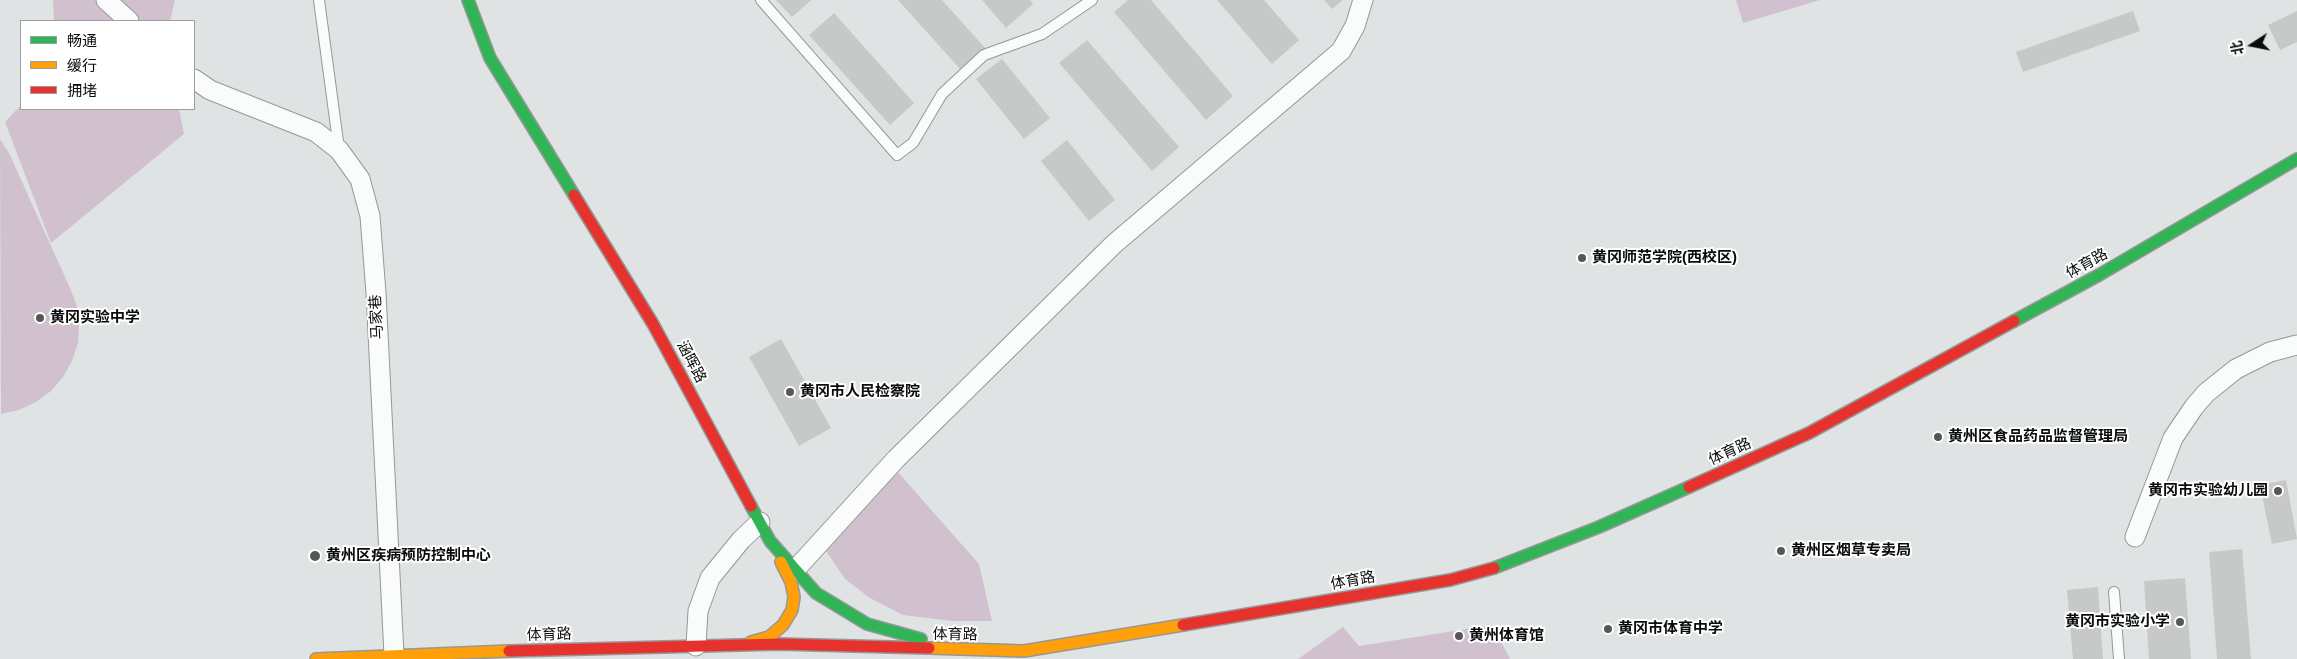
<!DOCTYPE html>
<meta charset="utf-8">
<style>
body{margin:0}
#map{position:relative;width:2297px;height:659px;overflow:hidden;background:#e0e3e3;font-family:Helvetica,"Noto Sans SC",sans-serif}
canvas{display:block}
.legend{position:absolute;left:20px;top:20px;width:175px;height:90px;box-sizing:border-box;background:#fff;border:1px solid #9d9e9e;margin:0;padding:6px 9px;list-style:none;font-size:15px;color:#0a0c0c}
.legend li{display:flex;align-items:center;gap:10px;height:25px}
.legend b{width:25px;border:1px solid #9d9e9e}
.north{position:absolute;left:2227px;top:20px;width:50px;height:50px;-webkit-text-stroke:4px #fff;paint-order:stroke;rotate:259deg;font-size:14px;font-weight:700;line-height:20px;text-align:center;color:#0a0c0c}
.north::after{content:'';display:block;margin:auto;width:18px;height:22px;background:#0a0c0c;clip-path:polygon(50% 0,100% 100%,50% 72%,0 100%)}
</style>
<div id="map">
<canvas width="2297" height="659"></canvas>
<ul class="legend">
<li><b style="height:6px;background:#30b455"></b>畅通</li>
<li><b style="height:6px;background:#ff9f0a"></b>缓行</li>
<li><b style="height:6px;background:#e5322d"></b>拥堵</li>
</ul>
<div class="north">北</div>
</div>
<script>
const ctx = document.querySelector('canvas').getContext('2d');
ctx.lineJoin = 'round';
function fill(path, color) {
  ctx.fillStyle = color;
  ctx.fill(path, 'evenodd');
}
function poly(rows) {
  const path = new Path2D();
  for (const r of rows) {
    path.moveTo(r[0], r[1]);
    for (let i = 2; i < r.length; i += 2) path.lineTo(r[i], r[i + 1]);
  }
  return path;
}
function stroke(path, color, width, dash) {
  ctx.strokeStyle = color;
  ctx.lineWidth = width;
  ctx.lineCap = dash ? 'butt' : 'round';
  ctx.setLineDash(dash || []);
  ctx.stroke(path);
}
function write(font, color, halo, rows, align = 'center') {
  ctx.font = font + ' Helvetica,"Noto Sans SC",sans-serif';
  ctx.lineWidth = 4;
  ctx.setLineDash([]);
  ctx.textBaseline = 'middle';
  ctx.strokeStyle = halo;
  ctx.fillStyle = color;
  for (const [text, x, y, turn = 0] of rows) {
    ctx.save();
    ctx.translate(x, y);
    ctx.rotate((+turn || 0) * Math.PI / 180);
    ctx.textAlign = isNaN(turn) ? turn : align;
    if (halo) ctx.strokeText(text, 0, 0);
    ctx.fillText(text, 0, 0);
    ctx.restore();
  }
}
fill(poly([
 [53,0,175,0,170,21,54,21],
 [1736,0,1820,0,1743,23],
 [21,105,21,109,179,109,184,134,51,243,5,122],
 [0,139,9,153,70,288,77,306,79,325,78,343,72,361,63,377,51,391,36,402,19,410,1,414],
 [897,471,979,564,992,621,952,621,903,615,870,598,845,579,824,548],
 [1492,625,1510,659,1298,659,1343,627,1359,646]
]), '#d1c1cf');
fill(poly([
 [776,0,811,0,792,17],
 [898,0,942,0,985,48,961,70],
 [982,0,1030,0,1033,4,1006,28],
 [1128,0,1151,0,1233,96,1206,120,1114,12],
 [1217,0,1264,0,1299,40,1272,64],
 [1324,0,1343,0,1332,9],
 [2133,11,2140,31,2023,72,2016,52],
 [2297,11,2297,42,2280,50,2268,25],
 [834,13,914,103,890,125,809,35],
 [1087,40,1179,147,1152,171,1059,63],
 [1002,59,1050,118,1024,139,976,79],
 [1067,140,1115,200,1089,221,1041,161],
 [781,339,831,428,799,446,749,357],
 [2286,480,2297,539,2272,544,2260,485],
 [2242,549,2251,659,2217,659,2209,552],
 [2185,578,2191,659,2149,659,2144,581],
 [2098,587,2103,659,2073,659,2067,590]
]), '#c7c9c9');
const lane = poly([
 [319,0,339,149],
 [761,0,897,155,913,143,942,94,984,55,1042,34,1092,0],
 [2114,592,2119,659]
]);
const street = poly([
 [106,0,129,21],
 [194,79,210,90,316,132,339,150,360,179,370,216,376,293,394,655],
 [2135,537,2173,438,2194,407,2206,393,2236,369,2270,352,2297,345],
 [795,570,896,459,1114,244,1341,51,1355,26,1363,0],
 [696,646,698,611,710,578,741,540,760,522]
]);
const fast = poly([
 [468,0,490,58,574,195],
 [2014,321,2099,275,2297,159],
 [751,506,770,541,816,593,867,624,921,639],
 [1494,568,1599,527,1689,487]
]);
const slow = poly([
 [751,642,769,637,783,625,792,610,794,597,791,582,781,562],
 [929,648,1024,651,1183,625],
 [316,659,509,651]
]);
const jam = poly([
 [574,195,653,324,751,506],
 [1689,487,1809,433,2014,321],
 [1183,625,1450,580,1494,568],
 [509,651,779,644,929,648]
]);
stroke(lane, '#969898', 12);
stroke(street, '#969898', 21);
stroke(fast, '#969898', 14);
stroke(slow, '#969898', 14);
stroke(jam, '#969898', 14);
stroke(lane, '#fafbfb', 10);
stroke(street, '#fafbfb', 19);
stroke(fast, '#30b455', 11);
stroke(slow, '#ff9f0a', 11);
stroke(jam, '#e5322d', 11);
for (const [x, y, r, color] of [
 [1582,258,5,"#555757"],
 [40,318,5,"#555757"],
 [790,392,5,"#555757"],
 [1938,437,5,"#555757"],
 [2278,491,5,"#555757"],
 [1781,551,5,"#555757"],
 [315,556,6,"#555757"],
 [2180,622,5,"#555757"],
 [1608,629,5,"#555757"],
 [1459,636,5,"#555757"]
]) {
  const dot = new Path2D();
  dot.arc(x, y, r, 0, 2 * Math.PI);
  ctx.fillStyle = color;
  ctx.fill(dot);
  stroke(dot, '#fff', 2);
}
write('bold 15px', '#0a0c0c', '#fff', [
 ["黄冈师范学院(西校区)",1592,258],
 ["黄冈实验中学",50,318],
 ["黄冈市人民检察院",800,392],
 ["黄州区食品药品监督管理局",1948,437],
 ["黄冈市实验幼儿园",2268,491,"right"],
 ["黄州区烟草专卖局",1791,551],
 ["黄州区疾病预防控制中心",326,556],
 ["黄冈市实验小学",2170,622,"right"],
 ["黄冈市体育中学",1618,629],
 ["黄州体育馆",1469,636]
], 'left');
write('15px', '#0a0c0c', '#fff', [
 ["体育路",2087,264,-29],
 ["马家巷",377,317,-93],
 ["涵晖路",691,362,62],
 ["体育路",1730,452,-24],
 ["体育路",1353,581,-10],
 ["体育路",549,635,-2],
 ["体育路",955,635,1]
]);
</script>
